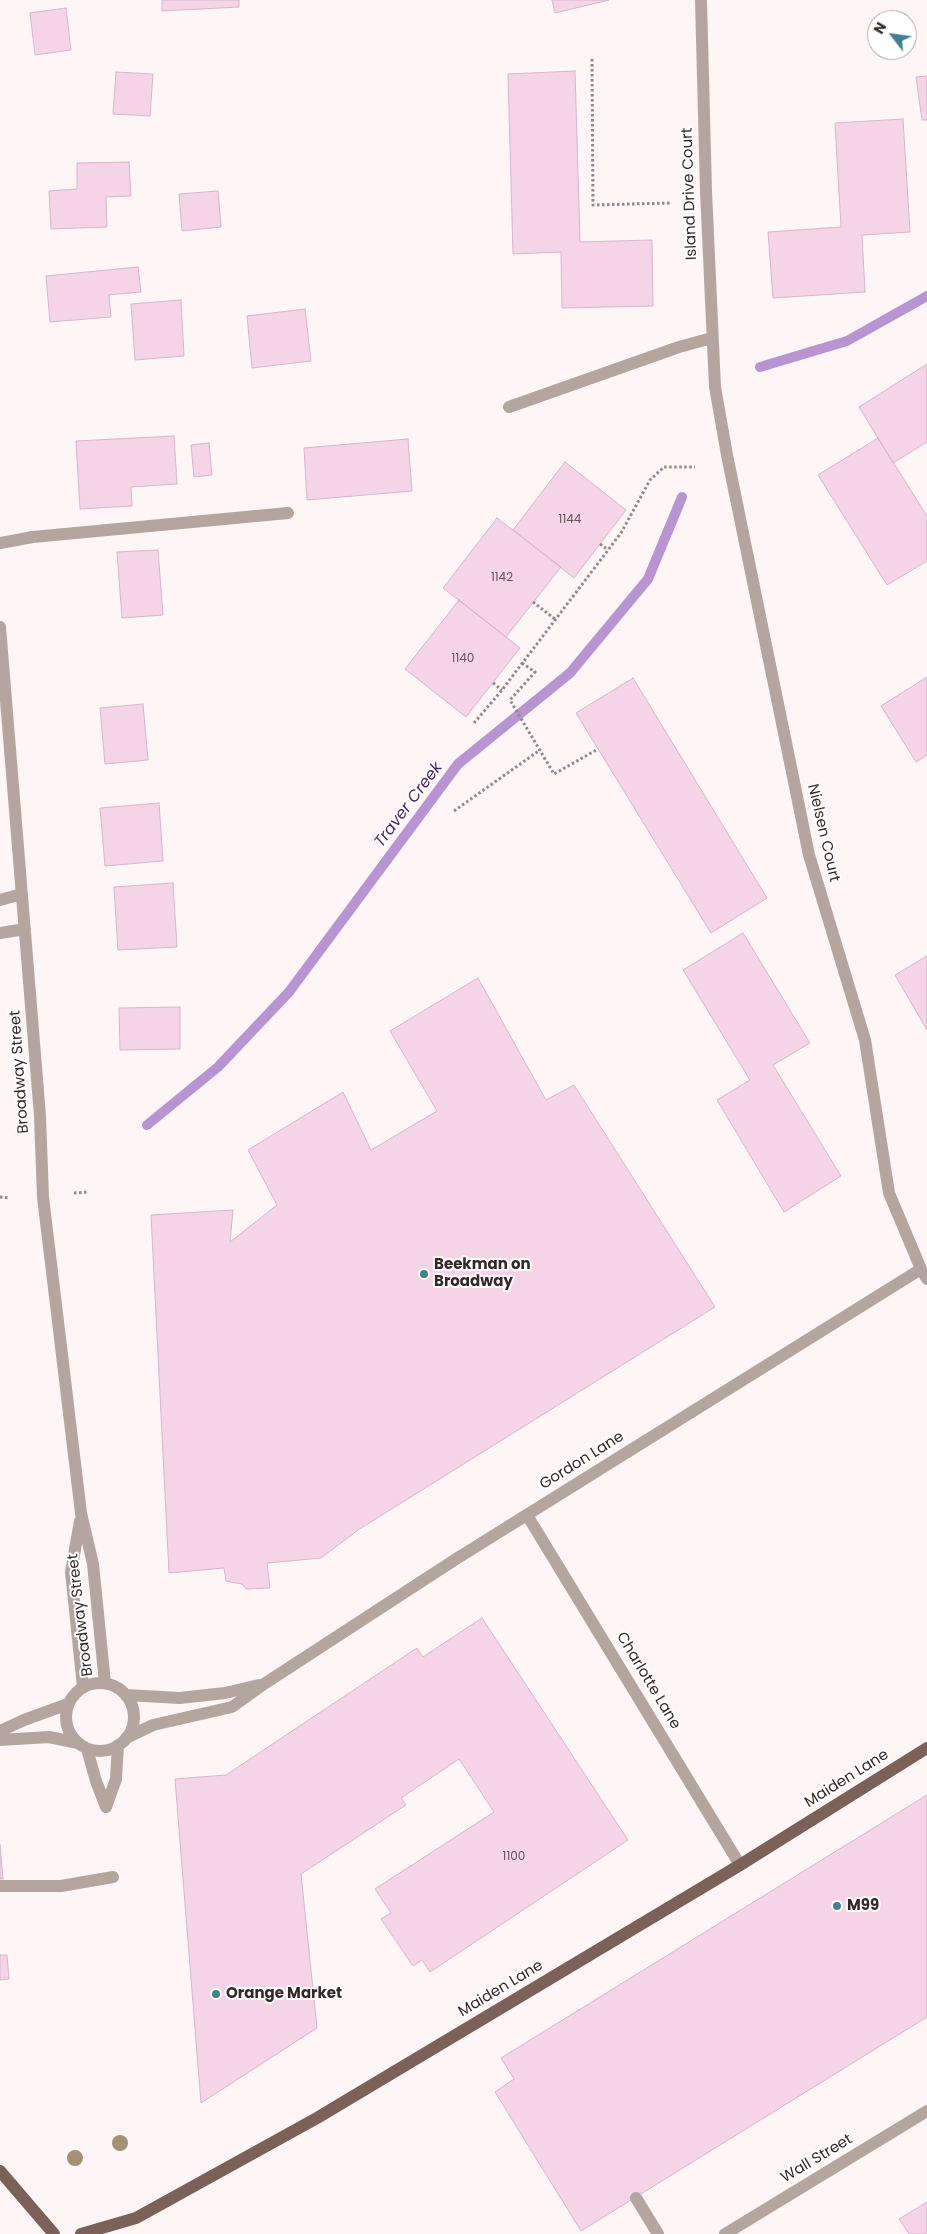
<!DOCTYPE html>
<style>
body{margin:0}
#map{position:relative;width:927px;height:2234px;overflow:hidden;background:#fdf5f6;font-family:Poppins,sans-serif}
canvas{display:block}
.north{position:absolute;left:867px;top:10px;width:50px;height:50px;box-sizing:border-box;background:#fff;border:1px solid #afa9a9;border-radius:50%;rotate:300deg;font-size:14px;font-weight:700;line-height:20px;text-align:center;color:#362829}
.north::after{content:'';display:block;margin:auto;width:18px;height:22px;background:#408293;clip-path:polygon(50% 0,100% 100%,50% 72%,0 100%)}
</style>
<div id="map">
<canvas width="927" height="2234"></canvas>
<div class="north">N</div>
</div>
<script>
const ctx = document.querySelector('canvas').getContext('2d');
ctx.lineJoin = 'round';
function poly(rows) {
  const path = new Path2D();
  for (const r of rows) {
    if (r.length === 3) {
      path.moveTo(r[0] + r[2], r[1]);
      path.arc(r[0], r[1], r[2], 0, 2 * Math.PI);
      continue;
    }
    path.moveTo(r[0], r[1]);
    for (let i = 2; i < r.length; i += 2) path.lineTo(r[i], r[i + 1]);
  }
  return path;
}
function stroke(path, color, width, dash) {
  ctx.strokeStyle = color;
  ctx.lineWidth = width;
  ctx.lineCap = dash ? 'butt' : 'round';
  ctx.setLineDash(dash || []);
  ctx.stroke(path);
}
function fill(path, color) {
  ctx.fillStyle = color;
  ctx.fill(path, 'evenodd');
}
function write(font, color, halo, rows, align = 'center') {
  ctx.font = font + ' Poppins,sans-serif';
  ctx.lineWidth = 4;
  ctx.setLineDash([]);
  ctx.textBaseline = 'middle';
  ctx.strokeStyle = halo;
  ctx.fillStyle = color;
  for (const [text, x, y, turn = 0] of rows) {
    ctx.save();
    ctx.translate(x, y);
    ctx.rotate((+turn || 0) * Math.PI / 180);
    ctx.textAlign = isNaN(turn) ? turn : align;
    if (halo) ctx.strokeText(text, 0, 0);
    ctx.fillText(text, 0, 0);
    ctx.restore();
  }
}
stroke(poly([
 [760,367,847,341,927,296],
 [147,1125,218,1067,289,992,458,764,570,673,648,579,682,497]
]), '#b894d2', 10);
const building = poly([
 [162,0,239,0,239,7,162,11,162,0],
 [552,0,609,0,555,13,552,0],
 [66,8,71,50,35,55,30,13,66,8],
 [575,71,580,242,652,240,653,306,562,308,561,252,513,254,508,74,575,71],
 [116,72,153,74,150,116,113,114,116,72],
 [927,76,927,120,922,120,916,77,927,76],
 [903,119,910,232,862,235,865,292,773,298,768,232,841,227,835,123,903,119],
 [129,162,131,196,106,197,107,227,51,229,49,191,77,189,77,163,129,162],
 [218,191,221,227,182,231,179,194,218,191],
 [138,267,141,292,109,295,111,317,50,322,46,276,138,267],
 [181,300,184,356,135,360,131,304,181,300],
 [305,309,311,361,252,368,247,316,305,309],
 [927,364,927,442,893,463,859,407,927,364],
 [174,436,177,484,131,487,132,506,80,509,76,441,174,436],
 [878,438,927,516,927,561,887,585,818,475,878,438],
 [408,439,412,491,307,500,304,448,408,439],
 [209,443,212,475,194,477,191,445,209,443],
 [565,462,626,510,574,578,513,530,565,462],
 [497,518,561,567,506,637,443,588,497,518],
 [158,550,163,615,122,618,117,552,158,550],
 [459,600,520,648,466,717,405,669,459,600],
 [927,677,927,755,916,762,881,706,927,677],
 [633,678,767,898,711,933,576,713,633,678],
 [143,704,148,760,105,764,100,708,143,704],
 [159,803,163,861,105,866,100,808,159,803],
 [173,883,177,947,118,950,114,887,173,883],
 [743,933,810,1043,773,1065,841,1176,784,1212,717,1100,750,1080,683,970,743,933],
 [927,956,927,1030,895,975,927,956],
 [478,978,546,1100,574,1085,715,1307,358,1530,321,1558,267,1563,270,1588,246,1589,242,1584,226,1581,224,1568,169,1573,151,1215,233,1210,230,1242,277,1205,248,1150,343,1092,371,1150,437,1111,390,1031,478,978],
 [180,1007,180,1049,120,1050,119,1008,180,1007],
 [482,1618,628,1840,430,1972,422,1960,413,1966,381,1919,391,1913,375,1889,494,1812,459,1759,401,1798,406,1805,301,1874,317,2028,201,2103,175,1779,226,1775,417,1648,423,1657,482,1618],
 [927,1795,927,2017,581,2231,495,2092,514,2079,501,2058,927,1795],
 [0,1845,3,1879,0,1879,0,1845],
 [0,1955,7,1955,9,1979,0,1980,0,1955],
 [927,2202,927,2234,909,2234,899,2219,927,2202]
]);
fill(building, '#f5d4e8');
stroke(building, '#d5b6c9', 1);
stroke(poly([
 [592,59,593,205,670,203],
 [600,544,607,549],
 [533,602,555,619],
 [522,663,535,672,510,700,554,774,598,749],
 [493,683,502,690],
 [474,723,502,690,621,533,650,480,664,467,695,467],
 [454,811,540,750],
 [74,1193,88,1192],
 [0,1197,10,1198]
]), '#938889', 3, [2.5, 2.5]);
stroke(poly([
 [701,0,706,191,715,387,727,455,809,855,865,1040,889,1193,921,1269,927,1279],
 [509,407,679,347,712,338],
 [0,543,33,537,288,513],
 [0,627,40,1116,43,1197,81,1513,93,1564,105,1683],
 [0,900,22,894],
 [0,933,25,929],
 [527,1515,740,1865],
 [80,1521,71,1572,83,1687],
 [100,1717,34],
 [126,1695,180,1698,225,1693,259,1685],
 [0,1731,24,1720,68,1704],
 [126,1738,153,1725,232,1707,264,1684,456,1559,921,1269],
 [0,1740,49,1737,78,1743],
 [87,1749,96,1781,106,1807],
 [106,1807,116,1779,118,1745],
 [0,1886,61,1886,113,1877],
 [636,2198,658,2234],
 [725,2234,927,2111]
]), '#b4a59f', 12);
stroke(poly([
 [0,2171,54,2234],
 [81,2234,136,2218,317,2118,740,1865,927,1748]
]), '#7b6157', 12);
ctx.fillStyle = '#a49075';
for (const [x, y] of [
 [120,2143],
 [75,2158]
]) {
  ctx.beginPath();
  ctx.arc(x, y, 8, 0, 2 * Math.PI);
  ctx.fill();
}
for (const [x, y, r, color] of [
 [424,1274,5,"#408293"],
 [837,1906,5,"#408293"],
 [216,1994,5,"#408293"]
]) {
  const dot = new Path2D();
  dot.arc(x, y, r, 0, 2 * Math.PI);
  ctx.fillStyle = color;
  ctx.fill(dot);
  stroke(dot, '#fff', 2);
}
write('12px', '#665359', null, [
 ["1144",570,520],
 ["1142",502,578],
 ["1140",463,659],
 ["1100",514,1857]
]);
write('15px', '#362829', '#fff', [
 ["Island Drive Court",690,194,-92],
 ["Nielsen Court",823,833,77],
 ["Broadway Street",20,1072,-94],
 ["Gordon Lane",582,1461,-32],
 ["Broadway Street",81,1615,-97],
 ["Charlotte Lane",648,1681,59],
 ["Maiden Lane",847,1779,-32],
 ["Maiden Lane",501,1989,-31],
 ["Wall Street",817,2159,-31]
]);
write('bold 15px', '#362829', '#fff', [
 ["Beekman on",434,1265],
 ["Broadway",434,1282],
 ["M99",847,1906],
 ["Orange Market",226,1994]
], 'left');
write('italic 16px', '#50226c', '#fff', [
 ["Traver Creek",409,805,-53]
]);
</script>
